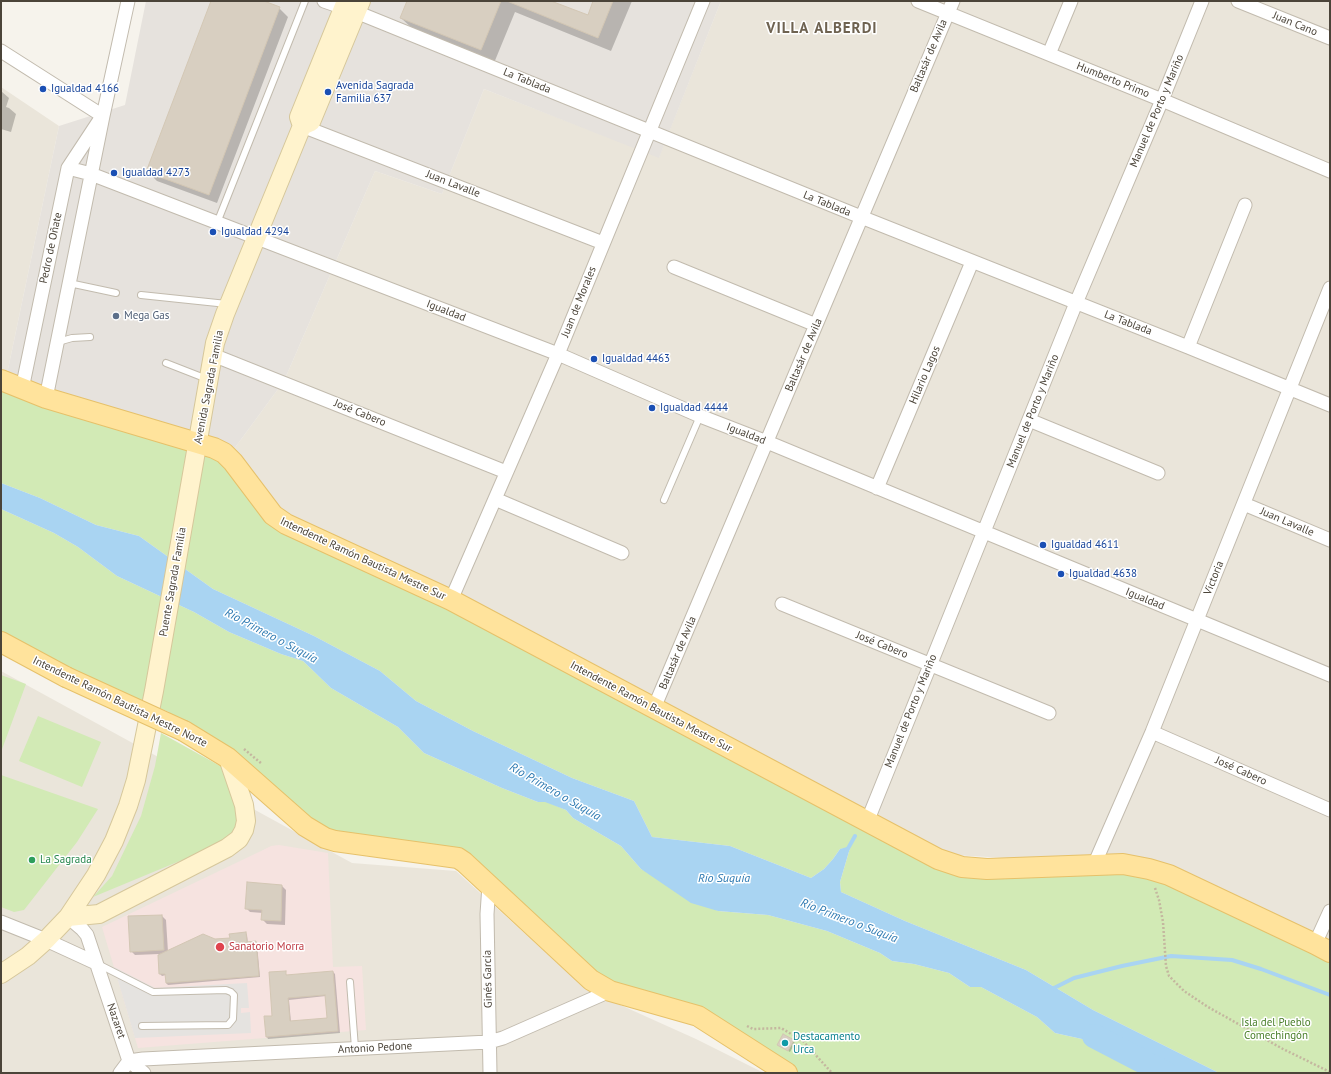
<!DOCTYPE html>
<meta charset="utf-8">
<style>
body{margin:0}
#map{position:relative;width:1331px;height:1074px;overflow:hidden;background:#f6f3ec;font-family:"PT Sans",sans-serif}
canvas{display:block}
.frame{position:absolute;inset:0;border:2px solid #4b4439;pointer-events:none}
</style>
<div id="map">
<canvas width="1331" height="1074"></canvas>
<div class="frame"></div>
</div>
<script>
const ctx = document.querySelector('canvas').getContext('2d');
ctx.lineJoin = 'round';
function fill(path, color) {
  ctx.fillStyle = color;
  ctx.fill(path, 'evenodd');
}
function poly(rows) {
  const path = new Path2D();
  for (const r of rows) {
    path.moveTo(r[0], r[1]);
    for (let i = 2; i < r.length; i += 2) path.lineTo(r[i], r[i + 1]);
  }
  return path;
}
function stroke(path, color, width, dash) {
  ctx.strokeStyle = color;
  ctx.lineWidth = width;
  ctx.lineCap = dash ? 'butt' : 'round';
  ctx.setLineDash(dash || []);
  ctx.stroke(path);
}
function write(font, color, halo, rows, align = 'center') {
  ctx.font = font + ' "PT Sans",sans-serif';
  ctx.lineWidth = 3;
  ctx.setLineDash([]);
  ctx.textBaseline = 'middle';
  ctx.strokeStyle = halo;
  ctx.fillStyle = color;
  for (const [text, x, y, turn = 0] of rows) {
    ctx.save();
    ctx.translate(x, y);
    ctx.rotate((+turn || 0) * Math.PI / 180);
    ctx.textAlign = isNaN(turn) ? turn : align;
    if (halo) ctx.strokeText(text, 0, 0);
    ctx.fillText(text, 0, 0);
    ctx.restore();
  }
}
fill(poly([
 [721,1,1330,1,1330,940,1166,867,953,855,277,516,234,449,284,381,375,171,442,194,484,89,659,157],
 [1,87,59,126,7,374,1,372],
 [1,671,352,863,456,871,587,990,696,1039,764,1073,1,1073]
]), '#eae5da');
fill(poly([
 [146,1,721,1,659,158,484,89,442,194,375,171,284,381,234,449,7,374,59,126,125,105]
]), '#e6e2dd');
fill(poly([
 [279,845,328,853,333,967,362,966,366,1030,138,1048,102,927,261,851,271,846]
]), '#f6e3e0');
fill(poly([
 [1,380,214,448,266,506,938,859,1123,864,1330,952,1330,1073,1219,1073,1093,1010,1026,970,905,921,841,892,840,882,850,848,840,849,833,859,824,869,811,878,730,846,652,837,634,801,572,778,473,731,416,701,380,671,314,636,213,589,139,536,96,525,40,498,1,483],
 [1,509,54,533,78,547,117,576,194,612,229,632,281,654,303,661,331,688,398,727,424,753,502,788,538,802,545,801,566,810,573,818,621,846,641,869,718,911,768,915,827,931,880,953,892,961,914,964,949,973,970,987,981,987,1037,1017,1055,1033,1100,1043,1126,1053,1134,1064,1154,1073,787,1073,706,1020,610,991,464,862,335,841,184,731,169,712,1,642],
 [1,675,26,684,1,752],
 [38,716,101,742,82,787,19,761],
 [161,733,222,767,239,815,233,834,216,846,93,897,112,876,141,816,155,766],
 [1,775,98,809,77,842,24,910,14,912,1,907]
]), '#d2eab5');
fill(poly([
 [114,967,155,988,247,983,249,1008,241,1008,241,1013,250,1012,251,1033,135,1038]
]), '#e5e3e0');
fill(poly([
 [1,483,40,498,96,525,139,536,213,589,314,636,380,671,416,701,473,731,572,778,634,801,652,837,730,846,811,878,824,869,833,859,840,849,847,847,850,848,840,882,841,892,905,921,1026,970,1093,1010,1219,1073,1154,1073,1134,1064,1125,1052,1100,1043,1055,1033,1037,1017,981,987,970,987,949,973,914,964,892,961,880,953,827,931,768,915,718,911,691,903,641,869,621,846,573,818,566,810,545,802,538,802,502,788,424,753,398,727,331,688,303,661,281,654,229,632,194,612,117,576,78,547,54,533,1,509]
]), '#a9d4f2');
fill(poly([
 [212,1,261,1,279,8,288,17,217,203,157,181,148,172],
 [408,1,548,1,588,17,595,1,632,1,611,51,515,12,494,63,415,31,401,18],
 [1,91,9,98,6,107,9,108,16,114,11,132,1,129],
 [282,886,286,890,285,925,267,924,262,919,263,913,250,912,246,908],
 [162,916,166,920,168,952,214,940,231,939,246,933,247,935,248,943,256,942,257,944,260,977,168,985,166,983,166,975,162,976,160,974,159,954,135,955,131,951],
 [285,972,287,976,333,972,335,974,340,1033,268,1039,267,1037],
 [326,996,328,1019,291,1022,289,1000],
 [784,1035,795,1043,790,1052,778,1045]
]), '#0003');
stroke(poly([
 [846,852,855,836],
 [1050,990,1074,978,1122,966,1171,956,1232,960,1261,969,1330,995]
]), '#a9d4f2', 4);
stroke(poly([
 [1094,1036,1165,1073]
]), '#a9d4f2', 24);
const building = poly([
 [211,1,264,1,280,7,209,195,146,172,211,1],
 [407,1,501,1,481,50,400,18,407,1],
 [507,1,551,1,588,15,593,1,613,1,598,38,507,1],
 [247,882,282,885,281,921,261,920,262,910,245,909,247,882],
 [162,915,164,950,130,952,128,916,162,915],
 [246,932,247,942,256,941,259,976,166,983,165,974,159,974,158,955,203,934,215,939,230,938,229,934,246,932],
 [286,971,286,975,333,971,338,1031,266,1037,264,1016,272,1016,269,972,286,971],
 [325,995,327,1018,290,1021,288,998,325,995],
 [783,1034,794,1040,788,1051,777,1045,783,1034]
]);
fill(building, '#d8cfc1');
stroke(building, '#d3c7b4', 1);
const lane = poly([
 [217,223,305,1],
 [69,283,116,293],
 [141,295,227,304],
 [58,342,72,338,90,337],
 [166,363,207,379],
 [664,500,700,416],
 [98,964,153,992,226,990,231,992,234,995,233,1019,228,1025,142,1026],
 [350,982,355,1048]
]);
const street = poly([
 [324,1,356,12,861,217,1188,347,1330,405],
 [918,1,1162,100,1330,171],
 [1238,1,1330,38],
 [1,51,103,116],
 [1049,54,1071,1],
 [302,126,603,243],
 [68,168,91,174,558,354,700,416,767,442,1330,675],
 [674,267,816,325],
 [1188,347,1245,205],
 [213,355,506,472],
 [22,389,68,168,99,121],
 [46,398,103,116,128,1],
 [1029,420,1158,473],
 [877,488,972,262],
 [495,499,622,553],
 [1244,504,1330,540],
 [451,600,558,354,703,1],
 [782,604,1049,713],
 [654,708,953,1],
 [1152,732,1330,810],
 [867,822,1076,303,1162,100,1202,1],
 [1094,865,1152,732,1330,288],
 [489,885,487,914,490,1073],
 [68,917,82,929,87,935,129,1061,144,1073],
 [1,922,46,940,96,963],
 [1315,944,1330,911],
 [129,1061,143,1059,489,1042,503,1038,610,991],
 [120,1073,129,1061]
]);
const secondary = poly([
 [302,126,311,122,361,1],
 [68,917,99,914,227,848,239,839,244,830,246,821,244,805,228,758],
 [1,974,28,956,46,940,68,917,96,875,114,841,128,806,136,780,154,691,215,343,225,314,302,126,299,117,346,1]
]);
const primary = poly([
 [1,380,46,398,214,448,224,453,233,462,273,515,286,524,451,600,938,859,962,867,987,869,1123,864,1149,869,1169,875,1315,944,1330,952],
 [1,642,66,677],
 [184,731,228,758,305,826,325,838,335,841,458,858,464,862,591,980,610,991,698,1016,787,1073]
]);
stroke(lane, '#c2bbae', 8);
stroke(street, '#c2bbae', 15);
stroke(secondary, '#d6c79b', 20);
stroke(primary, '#e6c16a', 22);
stroke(poly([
 [244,749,262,764],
 [1155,888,1159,900,1163,922,1166,966,1169,976,1184,991,1208,1007,1283,1049,1330,1072],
 [747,1026,753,1029,781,1028,803,1041,832,1073]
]), '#c4b79f', 2.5, [2, 2]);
stroke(lane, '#fff', 6);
stroke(street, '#fff', 13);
stroke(secondary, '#fff3cd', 18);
stroke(primary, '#ffe39c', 20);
const primaryBridge = poly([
 [66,677,184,731]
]);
stroke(primaryBridge, '#e6c16a', 22, []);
stroke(primaryBridge, '#ffe39c', 20);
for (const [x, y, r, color] of [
 [43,89,4,"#1a4fb4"],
 [328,92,4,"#1a4fb4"],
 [114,173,4,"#1a4fb4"],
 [213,232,4,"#1a4fb4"],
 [116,316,4,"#5c6f8a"],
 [594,359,4,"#1a4fb4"],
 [652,408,4,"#1a4fb4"],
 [1043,545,4,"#1a4fb4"],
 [1061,574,4,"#1a4fb4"],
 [32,860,4,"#2e9e5b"],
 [220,947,5,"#e0444e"],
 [785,1043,4,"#0f9aa8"]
]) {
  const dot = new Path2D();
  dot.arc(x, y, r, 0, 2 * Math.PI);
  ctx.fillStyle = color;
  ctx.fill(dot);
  stroke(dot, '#fff', 1.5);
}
write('11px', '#4b4439', '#fff', [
 ["Juan Cano",1295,24,22],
 ["Baltasár de Avila",929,56,-67],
 ["Humberto Primo",1113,80,22],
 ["La Tablada",527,81,22],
 ["Manuel de Porto y Mariño",1157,111,-67],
 ["Juan Lavalle",453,184,21],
 ["La Tablada",827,204,22],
 ["Pedro de Oñate",51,248,-78],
 ["Juan de Morales",579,302,-68],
 ["Igualdad",446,311,21],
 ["La Tablada",1128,323,21],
 ["Baltasár de Avila",804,355,-67],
 ["Hilario Lagos",925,375,-67],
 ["Avenida Sagrada Familia",209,387,-79],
 ["Manuel de Porto y Mariño",1033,411,-68],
 ["José Cabero",360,413,22],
 ["Igualdad",746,434,21],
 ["Juan Lavalle",1287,522,23],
 ["Intendente Ramón Bautista Mestre Sur",363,559,25],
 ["Victoria",1214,578,-68],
 ["Puente Sagrada Familia",173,582,-80],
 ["Igualdad",1145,599,22],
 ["José Cabero",882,645,22],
 ["Baltasár de Avila",678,653,-67],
 ["Intendente Ramón Bautista Mestre Norte",120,702,26],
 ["Intendente Ramón Bautista Mestre Sur",651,707,28],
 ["Manuel de Porto y Mariño",911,711,-68],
 ["José Cabero",1241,771,24],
 ["Ginés García",488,979,-91],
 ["Nazaret",116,1021,71],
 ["Antonio Pedone",375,1048,-3]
]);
write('11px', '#164399', '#fff', [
 ["Avenida Sagrada",336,86],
 ["Familia 637",336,99],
 ["Igualdad 4166",51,89],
 ["Igualdad 4273",122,173],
 ["Igualdad 4294",221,232],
 ["Igualdad 4463",602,359],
 ["Igualdad 4444",660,408],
 ["Igualdad 4611",1051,545],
 ["Igualdad 4638",1069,574]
], 'left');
write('11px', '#4e5e75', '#fff', [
 ["Mega Gas",124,316]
], 'left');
write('11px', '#27864d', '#fff', [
 ["La Sagrada",40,860]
], 'left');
write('11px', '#be3a42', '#fff', [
 ["Sanatorio Morra",229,947]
], 'left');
write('11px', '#4a7f2a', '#fff', [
 ["Isla del Pueblo",1276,1023],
 ["Comechingón",1276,1036]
]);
write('11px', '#0d838f', '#fff', [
 ["Destacamento",793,1037],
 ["Urca",793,1050]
], 'left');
write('italic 12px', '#2e7ab2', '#fff', [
 ["Río Primero o Suquía",271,636,28],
 ["Río Primero o Suquía",555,792,30],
 ["Río Suquía",724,879],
 ["Río Primero o Suquía",849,921,21]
]);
ctx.letterSpacing = '1px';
write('bold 15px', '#6e6250', '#fff', [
 ["VILLA ALBERDI",822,29]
]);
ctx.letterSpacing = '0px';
</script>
